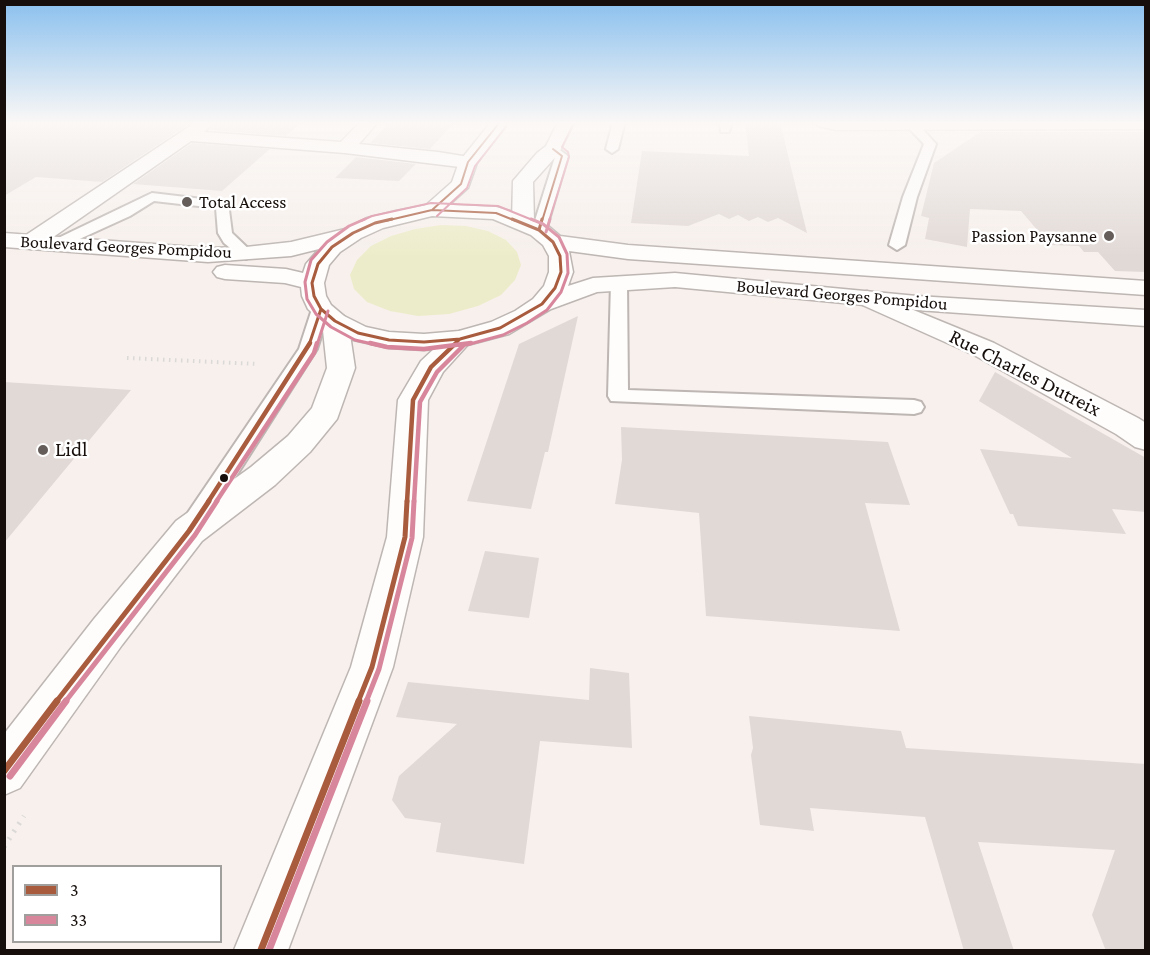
<!DOCTYPE html>
<style>
body{margin:0}
#map{position:relative;width:1150px;height:955px;overflow:hidden;background:#f7f0ec;font-family:"Crimson Pro",serif}
canvas{display:block}
.frame{position:absolute;inset:0;border:6px solid #150e0b;pointer-events:none}
.legend{position:absolute;left:12px;top:865px;width:210px;height:78px;box-sizing:border-box;background:#fff;border:2px solid #a19f9d;margin:0;padding:8px 10px;list-style:none;font-size:18px;color:#150e0b}
.legend li{display:flex;align-items:center;gap:12px;height:30px}
.legend b{width:30px;border:2px solid #a19f9d}
</style>
<div id="map">
<canvas width="1150" height="955"></canvas>
<div class="frame"></div>
<ul class="legend">
<li><b style="height:8px;background:#a95b3e"></b>3</li>
<li><b style="height:8px;background:#d8869c"></b>33</li>
</ul>
</div>
<script>
const ctx = document.querySelector('canvas').getContext('2d');
ctx.lineJoin = 'round';
function fill(path, color) {
  ctx.fillStyle = color;
  ctx.fill(path, 'evenodd');
}
function poly(rows) {
  const path = new Path2D();
  for (const r of rows) {
    path.moveTo(r[0], r[1]);
    for (let i = 2; i < r.length; i += 2) path.lineTo(r[i], r[i + 1]);
  }
  return path;
}
function stroke(path, color, width, dash) {
  ctx.strokeStyle = color;
  ctx.lineWidth = width;
  ctx.lineCap = dash ? 'butt' : 'round';
  ctx.setLineDash(dash || []);
  ctx.stroke(path);
}
function write(font, color, halo, rows, align = 'center') {
  ctx.font = font + ' "Crimson Pro",serif';
  ctx.lineWidth = 5;
  ctx.setLineDash([]);
  ctx.textBaseline = 'middle';
  ctx.strokeStyle = halo;
  ctx.fillStyle = color;
  for (const [text, x, y, turn = 0] of rows) {
    ctx.save();
    ctx.translate(x, y);
    ctx.rotate((+turn || 0) * Math.PI / 180);
    ctx.textAlign = isNaN(turn) ? turn : align;
    if (halo) ctx.strokeText(text, 0, 0);
    ctx.fillText(text, 0, 0);
    ctx.restore();
  }
}
fill(poly([
 [441,225,466,226,488,231,506,240,517,252,521,265,515,280,501,295,478,306,449,314,418,316,390,311,367,302,354,289,350,275,357,260,371,246,391,236,415,229]
]), '#edecca');
fill(poly([
 [4,122,192,122,102,182,36,177,4,196],
 [216,122,302,122,286,136,209,130],
 [390,122,455,122,430,149,370,143],
 [745,122,780,122,807,233,778,218,768,222,758,217,749,221,738,215,729,219,719,214,688,226,631,223,642,151,749,156],
 [980,132,1146,132,1146,272,1115,271,1098,252,1084,252,1079,246,1050,245,1021,211,970,209,967,247,925,239,929,218,921,216,934,163],
 [192,143,270,149,222,191,133,184],
 [356,157,416,164,399,181,335,178],
 [578,316,548,452,545,452,531,509,467,501,519,344],
 [995,372,1146,458,1146,512,1112,509,1126,534,1018,526,1013,514,1010,514,980,449,1072,458,979,401],
 [4,382,131,390,4,543],
 [621,427,888,442,910,505,865,503,900,631,706,616,699,513,615,504,622,460],
 [485,551,539,558,529,618,468,611],
 [590,668,629,673,632,748,540,741,524,864,436,852,441,823,405,818,392,800,399,776,457,724,396,717,408,682,589,700],
 [749,716,901,731,906,748,1146,764,1146,951,1106,951,1092,915,1115,850,978,842,1014,951,964,951,925,817,810,808,814,831,760,825,751,755,753,748]
]), '#e1d9d6');
const service = poly([
 [613,122,625,122,618,149,612,153,606,149,613,122],
 [720,122,732,122,729,132,721,132,720,122],
 [916,122,936,144,917,197,905,245,897,250,889,245,903,197,924,144,904,123,916,122],
 [553,145,568,156,546,230,539,234,532,230,555,157,547,149,553,145],
 [152,193,228,202,232,233,254,254,246,259,241,257,224,243,218,233,216,208,154,201,130,216,62,247,57,249,49,244,52,241,152,193],
 [619,277,627,282,628,390,914,400,921,402,924,407,921,412,914,414,611,401,608,396,611,282,619,277],
 [321,304,327,305,330,309,317,349,205,525,197,527,189,525,185,518,189,511,299,349,312,309,315,305,321,304]
]);
const minor = poly([
 [196,122,214,122,204,132,341,142,360,122,378,122,359,144,438,152,475,158,477,162,475,166,468,168,345,153,191,141,39,247,31,249,23,247,20,242,23,237,196,122],
 [816,122,1146,122,1146,129,836,130,818,126,816,122],
 [867,291,994,343,1138,418,1146,423,1146,450,1135,447,1116,434,974,355,858,303,855,298,858,293,867,291]
]);
const tertiary = poly([
 [335,313,344,316,348,321,355,368,337,419,310,452,275,485,202,541,122,645,20,788,4,795,4,734,94,619,176,521,251,467,288,436,312,408,327,368,322,321,326,316,335,313],
 [460,331,469,333,473,339,443,372,428,400,423,537,393,667,288,950,234,950,351,667,387,537,398,400,421,361,451,333,460,331]
]);
const secondary = poly([
 [491,122,508,122,477,163,468,188,439,214,432,216,425,214,422,210,425,206,452,182,459,162,491,122],
 [558,122,574,122,559,153,533,182,534,222,531,227,523,228,515,227,512,222,513,181,537,153,546,146,558,122]
]);
const primary = poly([
 [432,204,496,207,531,217,547,225,560,236,628,245,1146,281,1146,295,628,259,569,251,573,272,568,286,593,278,675,273,917,296,1146,310,1146,326,917,310,675,287,597,292,551,309,509,334,460,347,424,350,389,348,349,339,326,326,308,309,302,296,301,287,285,283,225,279,217,277,213,272,217,267,225,265,286,269,303,273,306,264,319,249,291,256,208,262,4,247,4,233,208,248,246,247,291,242,345,229,367,218,396,211,432,204],
 [432,216,493,219,531,235,543,245,549,256,549,272,544,286,533,299,515,311,491,322,459,331,424,334,389,332,366,327,344,316,331,305,326,296,324,283,329,265,340,252,361,238,383,228,432,216]
]);
stroke(service, '#bdb6b2', 4);
stroke(minor, '#bdb6b2', 3);
stroke(tertiary, '#bdb6b2', 3);
stroke(secondary, '#bdb6b2', 3);
stroke(primary, '#bdb6b2', 3);
stroke(poly([
 [127,358,258,364]
]), '#dbd9d8', 4, [1.5, 4.5]);
stroke(poly([
 [4,847,24,816]
]), '#dbd9d8', 5, [2, 7]);
fill(service, '#fefdfc');
fill(minor, '#fefdfc');
fill(tertiary, '#fefdfc');
fill(secondary, '#fefdfc');
fill(primary, '#fefdfc');
stroke(poly([
 [432,210,461,184,468,162,500,122],
 [385,221,432,210,496,213,516,221],
 [542,221,562,156,553,149]
]), '#a95b3e', 2);
stroke(poly([
 [392,219,375,223,353,233,332,247,318,264,312,283,314,296,321,309,335,321,358,333,389,340,424,342,460,339,500,328,542,304,555,288,561,272,560,256,553,242,539,230,512,219],
 [539,230,542,219],
 [309,345,321,309],
 [454,345,460,339]
]), '#a95b3e', 3);
stroke(poly([
 [208,502,310,343],
 [407,502,413,400,431,367,456,343]
]), '#a95b3e', 4.5);
stroke(poly([
 [56,702,189,531,209,501],
 [358,702,372,667,405,537,407,501]
]), '#a95b3e', 5);
stroke(poly([
 [4,771,57,701],
 [261,950,359,701]
]), '#a95b3e', 7);
stroke(poly([
 [437,216,467,188,475,166,506,127],
 [361,221,372,216,431,203,498,206,535,221],
 [549,221,569,157,568,152,562,147,573,125]
]), '#d8869c', 2);
stroke(poly([
 [365,219,349,226,327,242,311,260,305,282,307,299,316,314,331,327,355,340,377,345],
 [546,232,550,219],
 [317,345,328,311],
 [466,345,503,335,527,323,547,310,561,292,568,273,567,254,559,237,543,224,531,219]
]), '#d8869c', 3);
stroke(poly([
 [370,343,387,347,424,349,471,343],
 [216,502,314,353,317,343],
 [414,502,420,402,437,372,465,344]
]), '#d8869c', 4.5);
stroke(poly([
 [65,702,195,535,217,501],
 [366,702,379,669,412,538,414,501]
]), '#d8869c', 5);
stroke(poly([
 [10,776,66,701],
 [269,950,367,701]
]), '#d8869c', 7);
const sky = ctx.createLinearGradient(0, 0, 0, 256);
sky.addColorStop(0, '#8ac0ee');
sky.addColorStop(0.48, '#fbf8f6');
sky.addColorStop(1, '#fbf8f600');
ctx.fillStyle = sky;
ctx.fillRect(0, 0, 1150, 256);
for (const [x, y, r, color] of [
 [187,202,6,"#645d5a"],
 [1109,236,6,"#645d5a"],
 [43,450,6,"#645d5a"],
 [224,478,5,"#150e0b"]
]) {
  const dot = new Path2D();
  dot.arc(x, y, r, 0, 2 * Math.PI);
  ctx.fillStyle = color;
  ctx.fill(dot);
  stroke(dot, '#fff', 2);
}
write('18px', '#150e0b', '#fff', [
 ["Total Access",199,202],
 ["Passion Paysanne",1097,236,"right"]
], 'left');
write('18px', '#150e0b', '#fff', [
 ["Boulevard Georges Pompidou",126,247,3],
 ["Boulevard Georges Pompidou",842,295,5]
]);
write('21px', '#150e0b', '#fff', [
 ["Rue Charles Dutreix",1025,373,27]
]);
write('21px', '#150e0b', '#fff', [
 ["Lidl",55,450]
], 'left');
</script>
